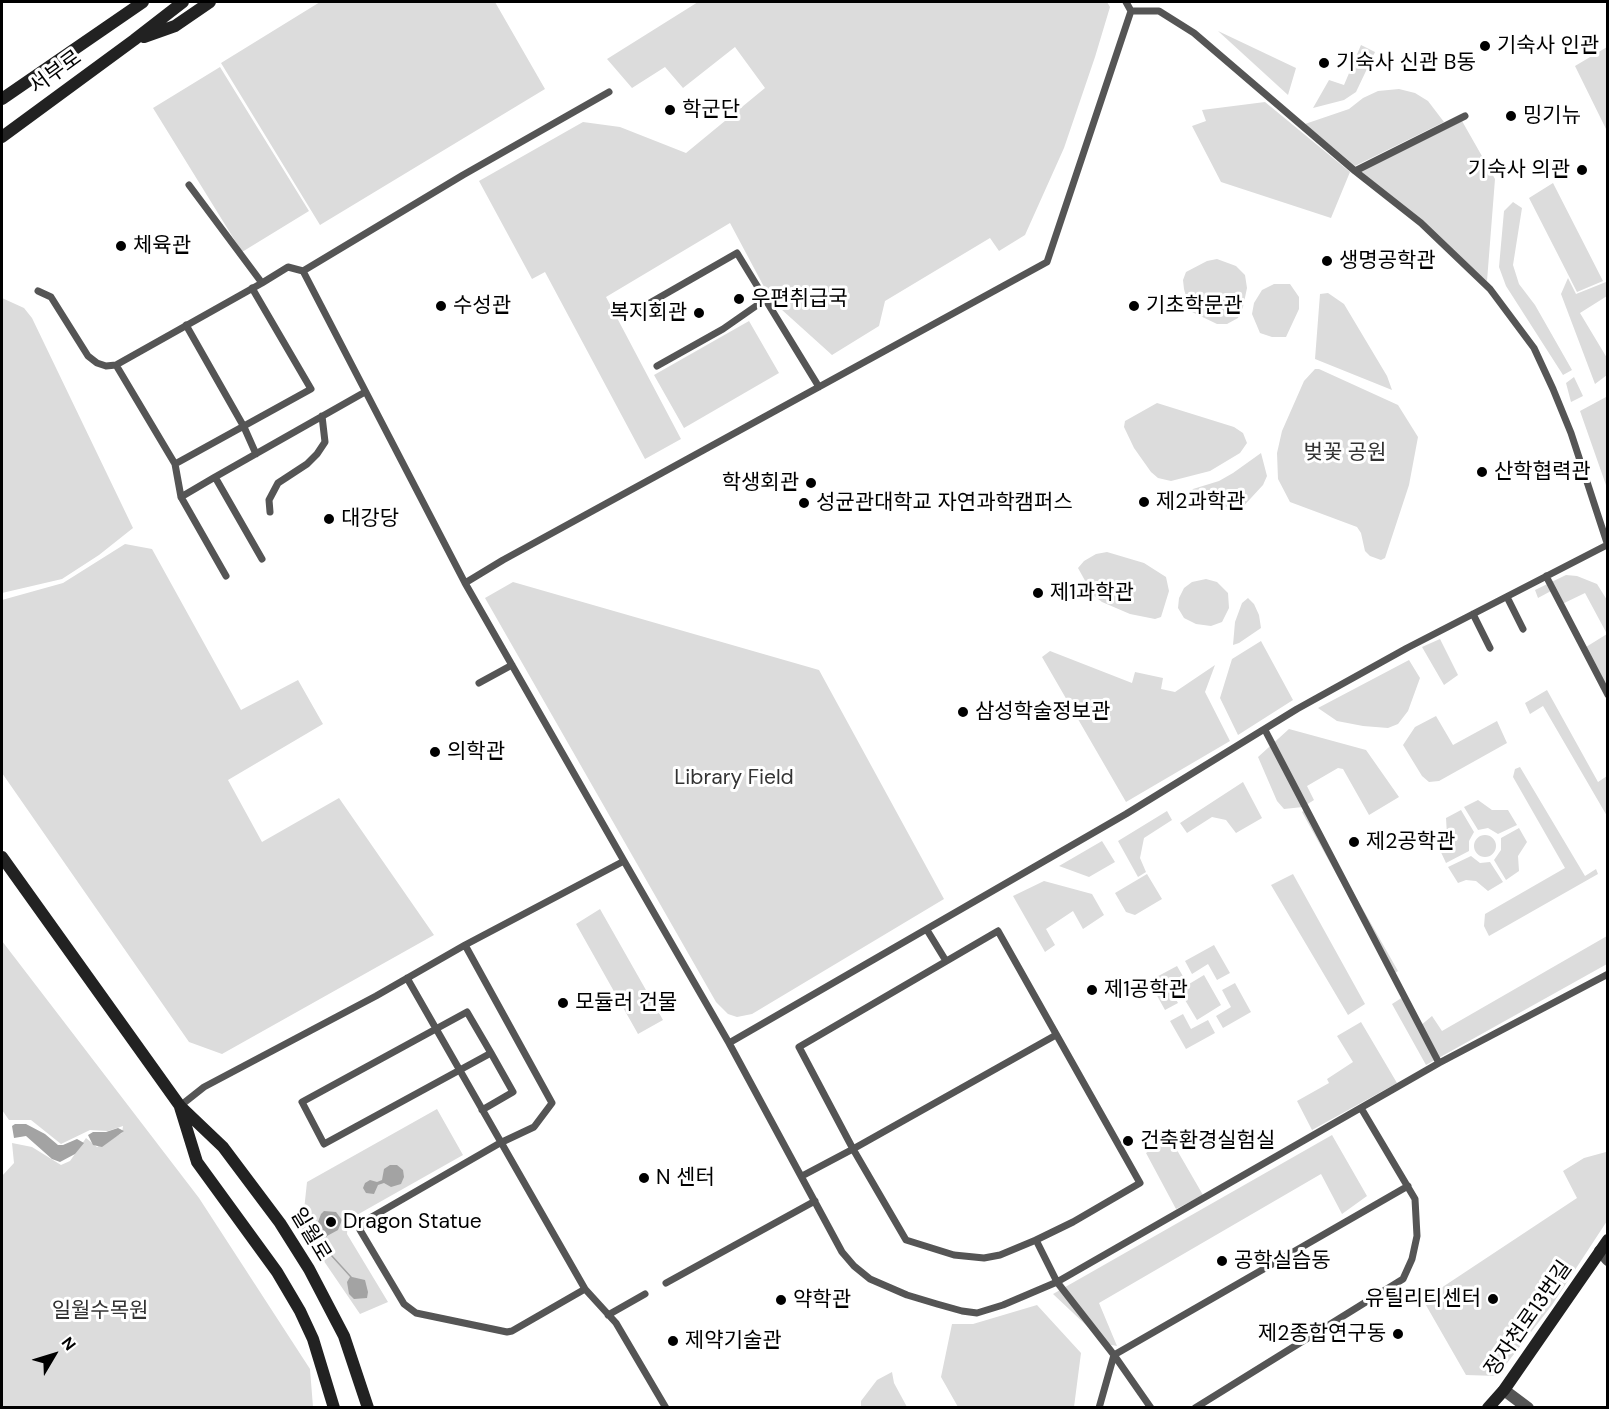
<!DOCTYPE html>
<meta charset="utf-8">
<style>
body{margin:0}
#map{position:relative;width:1609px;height:1409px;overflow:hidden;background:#fff;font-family:"DM Sans",sans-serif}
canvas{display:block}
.frame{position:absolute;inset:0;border:3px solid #000;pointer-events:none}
.north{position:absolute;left:24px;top:1325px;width:60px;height:60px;-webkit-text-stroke:4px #fff;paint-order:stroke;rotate:52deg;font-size:16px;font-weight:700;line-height:24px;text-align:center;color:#000}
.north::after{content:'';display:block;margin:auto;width:21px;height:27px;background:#000;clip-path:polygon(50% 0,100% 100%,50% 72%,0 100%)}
</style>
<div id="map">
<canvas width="1609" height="1409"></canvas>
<div class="frame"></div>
<div class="north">N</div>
</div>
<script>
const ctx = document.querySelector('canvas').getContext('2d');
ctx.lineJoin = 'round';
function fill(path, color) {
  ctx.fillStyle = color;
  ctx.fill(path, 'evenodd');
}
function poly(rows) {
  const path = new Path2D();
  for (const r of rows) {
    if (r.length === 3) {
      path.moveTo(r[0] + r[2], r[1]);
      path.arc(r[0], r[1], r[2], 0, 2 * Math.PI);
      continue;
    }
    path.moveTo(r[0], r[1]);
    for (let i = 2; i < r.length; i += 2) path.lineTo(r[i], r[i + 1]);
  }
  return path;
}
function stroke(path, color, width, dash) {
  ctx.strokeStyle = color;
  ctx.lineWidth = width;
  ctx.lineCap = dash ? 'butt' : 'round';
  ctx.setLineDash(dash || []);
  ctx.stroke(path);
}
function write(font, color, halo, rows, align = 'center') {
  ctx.font = font + ' "DM Sans","Noto Sans KR",sans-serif';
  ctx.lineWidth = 6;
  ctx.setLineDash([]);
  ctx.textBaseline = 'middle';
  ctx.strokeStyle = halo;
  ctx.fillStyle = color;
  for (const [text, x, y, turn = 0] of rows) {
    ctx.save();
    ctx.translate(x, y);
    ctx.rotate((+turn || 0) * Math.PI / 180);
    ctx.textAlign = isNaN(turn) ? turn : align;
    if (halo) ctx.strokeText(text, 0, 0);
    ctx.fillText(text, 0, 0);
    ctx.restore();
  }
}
fill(poly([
 [320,2,495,2,545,89,320,225,221,63],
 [698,2,1107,2,1110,7,1095,57,1064,148,1025,235,999,251,990,238,885,301,879,326,832,355,771,300,730,223,606,297,681,439,645,459,545,272,532,279,479,181,583,122,620,127,686,153,765,88,735,47,683,88,665,67,632,88,607,59],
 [1218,31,1296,68,1288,95],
 [1361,45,1375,52,1356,92,1344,100,1313,108,1329,80,1344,85],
 [1607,47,1607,131,1575,66],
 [220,67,309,211,242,252,153,108],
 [1399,89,1415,93,1428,101,1444,122,1355,166,1305,124,1349,109,1363,98,1378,91],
 [1265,102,1350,172,1331,218,1221,182,1192,126,1206,121,1202,110],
 [1462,121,1495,179,1487,281,1361,171],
 [1553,183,1603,281,1577,292,1529,198],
 [1513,202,1522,208,1513,265,1519,284,1535,305,1572,370,1563,375,1506,286,1499,267,1504,211],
 [1217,259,1236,266,1245,275,1247,288,1243,307,1238,318,1227,324,1217,324,1190,311,1184,289,1183,280,1186,272,1207,261],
 [1568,278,1576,294,1606,282,1607,285,1607,296,1580,313,1607,358,1607,375,1595,384,1561,294],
 [1274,284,1290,284,1299,297,1299,309,1286,337,1272,337,1260,333,1252,314,1254,303,1262,290],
 [1328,293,1344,304,1387,376,1392,390,1315,359,1320,294],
 [2,298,24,308,32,318,133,528,99,555,62,579,2,593],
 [749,321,779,373,684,428,654,375],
 [1315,369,1319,369,1398,405,1418,437,1409,485,1385,558,1381,560,1370,556,1365,551,1361,533,1357,527,1290,502,1278,479,1277,453,1282,431,1304,381],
 [1574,377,1583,396,1571,402,1566,383],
 [1606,397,1608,399,1607,488,1580,411],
 [1157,403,1234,427,1243,433,1247,443,1240,453,1210,471,1171,481,1158,478,1151,472,1134,448,1124,427,1125,421],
 [1261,453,1267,476,1263,485,1239,511,1193,496,1191,492,1193,489,1219,481,1233,473],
 [125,544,152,549,241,710,298,680,323,724,228,780,262,842,339,798,434,935,222,1054,189,1042,2,773,2,600,63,583],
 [1107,552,1144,563,1166,577,1169,591,1161,617,1155,619,1130,614,1102,602,1093,595,1078,568,1084,561,1096,554],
 [1566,575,1577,576,1597,584,1607,600,1607,686,1586,647,1607,634,1585,593,1558,606,1551,591,1538,598,1535,590],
 [1206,579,1217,582,1228,593,1229,608,1222,622,1211,626,1196,624,1184,618,1178,608,1179,598,1184,588,1192,582],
 [513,582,819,670,944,899,752,1014,737,1017,728,1014,716,1002,485,598],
 [1248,598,1254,604,1259,615,1261,628,1239,643,1233,645,1235,622,1242,603],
 [1440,639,1458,675,1444,685,1422,647],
 [1261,641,1293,700,1238,735,1220,698,1232,659],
 [1050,651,1132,683,1135,672,1163,678,1161,689,1175,692,1215,665,1205,692,1230,741,1126,802,1042,657],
 [1409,660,1420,678,1408,711,1398,724,1388,728,1363,726,1337,721,1318,708],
 [1547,690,1598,782,1607,776,1607,816,1543,706,1530,714,1525,703],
 [1436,716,1453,745,1497,721,1507,743,1439,781,1429,782,1422,776,1403,745,1415,727],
 [1289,729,1366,750,1399,797,1369,815,1343,769,1338,768,1307,786,1314,800,1303,807,1284,809,1277,801,1258,757],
 [1520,767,1585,876,1596,869,1598,874,1489,936,1484,926,1485,914,1565,868,1513,777,1515,769],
 [1243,782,1262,818,1236,833,1226,820,1212,817,1187,833,1180,823],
 [1478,800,1492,810,1508,810,1517,825,1498,834,1488,828,1478,830,1464,807],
 [1306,809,1398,971,1392,975,1302,812],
 [1461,810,1474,832,1469,841,1469,851,1446,863,1439,848,1447,835,1446,818],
 [1167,811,1172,820,1144,838,1140,858,1146,872,1138,877,1118,841],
 [1519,828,1527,842,1518,856,1519,871,1506,880,1494,860,1501,850,1501,838],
 [1485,846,11],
 [1102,841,1115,862,1089,877,1059,866],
 [1471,856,1480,863,1490,862,1503,882,1488,891,1476,881,1466,880,1458,883,1448,867],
 [1147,874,1162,899,1135,915,1126,912,1115,893],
 [1293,874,1365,1004,1348,1015,1271,885],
 [1044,881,1092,894,1104,915,1083,929,1073,911,1046,929,1055,945,1045,952,1013,896],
 [600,909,663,1020,638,1034,576,924],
 [1607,936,1607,964,1426,1065,1392,1004,1403,997,1420,1026,1432,1016,1442,1031],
 [2,941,199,1198,310,1369,313,1407,2,1407,2,1176,14,1163,12,1143,32,1147,61,1165,70,1161,86,1138,97,1147,122,1133,123,1126,108,1131,90,1130,61,1144,31,1120,9,1120,2,1110],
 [1214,945,1230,973,1217,980,1208,964,1192,974,1185,961],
 [1177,966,1184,978,1169,987,1178,1003,1165,1010,1149,981],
 [1204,975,1221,1005,1197,1020,1179,990],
 [1235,983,1251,1012,1223,1028,1216,1016,1231,1007,1222,990],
 [1183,1014,1191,1029,1208,1020,1215,1033,1186,1049,1170,1021],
 [1361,1022,1397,1083,1312,1130,1297,1101,1329,1083,1327,1079,1353,1062,1337,1036],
 [437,1109,463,1155,348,1220,347,1234,388,1302,360,1314,302,1229,307,1182],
 [1332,1135,1367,1196,1342,1214,1321,1174,1099,1303,1117,1346,1106,1344,1053,1294],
 [1170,1138,1203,1195,1176,1209,1146,1153],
 [1606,1152,1607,1221,1552,1305,1497,1376,1466,1375,1423,1300,1577,1198,1563,1171,1584,1158],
 [1037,1305,1081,1353,1074,1407,958,1407,941,1377,952,1324,973,1324],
 [892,1372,894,1383,907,1407,861,1407,861,1401,877,1380]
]), '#dcdcdc');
fill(poly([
 [15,1124,26,1124,45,1134,58,1145,63,1145,77,1139,84,1143,75,1154,60,1162,52,1159,26,1136,14,1138,12,1126],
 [118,1128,124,1131,102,1147,93,1145,88,1135,93,1132,106,1132],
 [390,1165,397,1165,403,1170,404,1177,401,1184,391,1187,384,1183,378,1185,374,1194,366,1193,363,1188,365,1183,370,1180,377,1182,382,1180,384,1169],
 [324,1211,336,1212,342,1220,338,1230,327,1236,325,1242,332,1255,352,1277,365,1280,368,1292,367,1298,354,1299,349,1294,347,1282,350,1277,330,1255,323,1243,324,1236,321,1232,318,1222,321,1214]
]), '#a3a3a3');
stroke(poly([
 [1131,11,1159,11,1194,33,1355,171,1421,223,1490,289,1534,348,1553,389,1571,433,1608,546],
 [1355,171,1465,116],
 [189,185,262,283,288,267,303,271],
 [38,291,51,297,88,356,97,363,106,366,116,365,175,464,181,497],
 [627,316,737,253,819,387],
 [186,325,244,427,256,454],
 [116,365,262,283],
 [657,366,723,329,766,299],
 [175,464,311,389,252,288],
 [215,477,181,497,226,576],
 [270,512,269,500,278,483,307,464,317,454,325,442,322,416],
 [262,559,215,477,365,392],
 [1546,576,1608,695],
 [465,583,303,271,463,175,609,92],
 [1507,597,1523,629],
 [1473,614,1490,648],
 [479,683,512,665],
 [1265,730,1439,1063],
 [624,861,465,583,503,560,1047,262,1131,11,1126,2],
 [927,930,946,961],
 [998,931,1140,1183,1073,1222,1036,1240,1000,1255,984,1258,954,1255,906,1240,853,1149,799,1047,998,931],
 [465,945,552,1103,534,1127,500,1143,363,1222,360,1230,404,1304,416,1313,507,1332,512,1331,585,1289],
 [407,978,585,1289,616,1323,666,1408],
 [729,1043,1126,814,1297,709,1407,648,1607,545],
 [180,1106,204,1087,376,996,465,945,624,861,729,1043,842,1252,854,1266,870,1279,907,1295,937,1304,962,1311,977,1313,1003,1305,1057,1282,1439,1063,1608,974],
 [482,1110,513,1092,491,1053,467,1012,302,1102,324,1144,491,1053],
 [802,1176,853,1149,1056,1035],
 [1036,1240,1057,1282,1114,1355,1099,1408],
 [666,1283,815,1201],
 [608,1315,645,1294],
 [1151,1408,1114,1355,1408,1186],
 [1195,1408,1403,1279,1412,1259,1417,1236,1415,1199,1361,1108]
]), '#555', 7);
stroke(poly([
 [1600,1251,1608,1260],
 [1504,1390,1528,1408]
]), '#555', 12);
stroke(poly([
 [144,37,175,26,210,2],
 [2,99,143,2],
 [2,137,134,40,183,2],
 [2,857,180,1106,223,1147,280,1223,309,1269,344,1336,368,1408],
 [180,1107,197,1162,277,1272,300,1311,313,1339,334,1408],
 [1488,1408,1504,1390,1608,1240]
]), '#222', 12);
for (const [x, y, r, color] of [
 [1485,46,6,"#000"],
 [1324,63,6,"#000"],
 [670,110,6,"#000"],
 [1511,116,6,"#000"],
 [1582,170,6,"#000"],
 [121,246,6,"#000"],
 [1327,261,6,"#000"],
 [739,299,6,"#000"],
 [441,306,6,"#000"],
 [1134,306,6,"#000"],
 [699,313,6,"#000"],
 [1482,472,6,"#000"],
 [811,483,6,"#000"],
 [1144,502,6,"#000"],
 [804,503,6,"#000"],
 [329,519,6,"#000"],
 [1038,593,6,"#000"],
 [963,712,6,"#000"],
 [435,752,6,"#000"],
 [1354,842,6,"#000"],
 [1092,990,6,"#000"],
 [563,1003,6,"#000"],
 [1128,1141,6,"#000"],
 [644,1178,6,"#000"],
 [331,1222,6,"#000"],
 [1222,1261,6,"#000"],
 [1493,1299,6,"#000"],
 [781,1300,6,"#000"],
 [1398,1334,6,"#000"],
 [673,1341,6,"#000"]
]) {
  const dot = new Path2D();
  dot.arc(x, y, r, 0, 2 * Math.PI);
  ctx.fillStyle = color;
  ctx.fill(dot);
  stroke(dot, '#fff', 2);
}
write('21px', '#000', '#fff', [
 ["기숙사 인관",1497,46],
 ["기숙사 신관 B동",1336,63],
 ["학군단",682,110],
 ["밍기뉴",1523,116],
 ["기숙사 의관",1570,170,"right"],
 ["체육관",133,246],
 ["생명공학관",1339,261],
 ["우편취급국",751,299],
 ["수성관",453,306],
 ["기초학문관",1146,306],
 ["복지회관",687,313,"right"],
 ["산학협력관",1494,472],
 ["학생회관",799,483,"right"],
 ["제2과학관",1156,502],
 ["성균관대학교 자연과학캠퍼스",816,503],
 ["대강당",341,519],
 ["제1과학관",1050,593],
 ["삼성학술정보관",975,712],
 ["의학관",447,752],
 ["제2공학관",1366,842],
 ["제1공학관",1104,990],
 ["모듈러 건물",575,1003],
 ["건축환경실험실",1140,1141],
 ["N 센터",656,1178],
 ["Dragon Statue",343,1222],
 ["공학실습동",1234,1261],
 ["유틸리티센터",1481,1299,"right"],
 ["약학관",793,1300],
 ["제2종합연구동",1386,1334,"right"],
 ["제약기술관",685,1341]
], 'left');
write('21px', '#000', '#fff', [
 ["서부로",56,73,-36],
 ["일월로",310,1235,59],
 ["정자천로13번길",1529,1319,-55]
]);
write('21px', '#333', '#fff', [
 ["벚꽃 공원",1345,453],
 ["Library Field",734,778],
 ["일월수목원",100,1311]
]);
</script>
